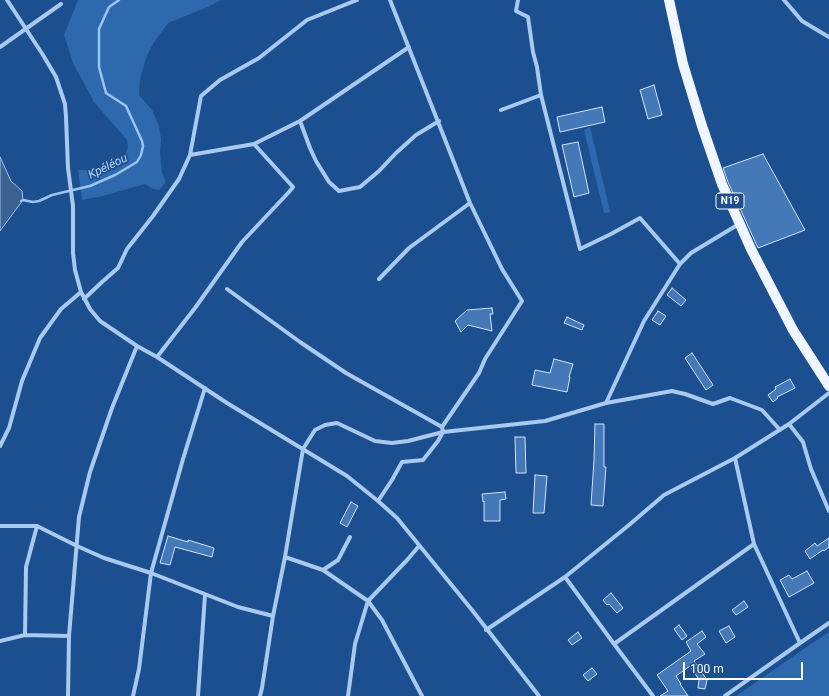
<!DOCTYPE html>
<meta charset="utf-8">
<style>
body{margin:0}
#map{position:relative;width:829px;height:696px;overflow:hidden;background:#1b4f8f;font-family:Roboto,sans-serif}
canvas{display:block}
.scale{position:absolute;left:683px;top:662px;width:120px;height:18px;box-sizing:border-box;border:2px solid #fff;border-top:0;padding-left:5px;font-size:12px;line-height:14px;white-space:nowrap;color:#fff;-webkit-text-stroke:3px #1b4f8f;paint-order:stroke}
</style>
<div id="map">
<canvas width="829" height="696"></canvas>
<div class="scale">100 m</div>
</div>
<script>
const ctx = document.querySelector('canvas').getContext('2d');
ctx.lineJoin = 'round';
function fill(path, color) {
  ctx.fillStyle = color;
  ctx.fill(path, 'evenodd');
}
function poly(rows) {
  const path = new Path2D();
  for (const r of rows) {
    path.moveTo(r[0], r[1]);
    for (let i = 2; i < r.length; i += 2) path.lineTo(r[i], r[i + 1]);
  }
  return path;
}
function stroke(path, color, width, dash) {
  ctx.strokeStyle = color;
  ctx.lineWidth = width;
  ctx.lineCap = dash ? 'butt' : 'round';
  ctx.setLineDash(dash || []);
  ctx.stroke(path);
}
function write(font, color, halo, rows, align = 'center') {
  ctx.font = font + ' Roboto,sans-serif';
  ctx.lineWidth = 3.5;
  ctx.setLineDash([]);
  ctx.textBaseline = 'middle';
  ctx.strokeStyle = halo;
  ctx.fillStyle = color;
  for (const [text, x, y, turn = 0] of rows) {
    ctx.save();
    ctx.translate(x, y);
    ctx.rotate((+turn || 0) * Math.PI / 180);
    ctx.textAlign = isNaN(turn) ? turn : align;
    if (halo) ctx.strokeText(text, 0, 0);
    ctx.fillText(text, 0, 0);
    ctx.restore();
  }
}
fill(poly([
 [78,0,221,0,208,7,168,23,154,42,146,58,140,80,139,95,152,110,159,126,161,139,160,154,162,173,165,180,165,183,159,190,153,189,145,184,103,196,82,200,78,170,98,170,108,169,117,163,126,153,128,147,127,140,94,102,73,63,64,35],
 [590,127,610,211,610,212,606,213,604,213,584,130],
 [829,632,829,696,736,696,814,642]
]), '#2e69ad');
const water = poly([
 [0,157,11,181,22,191,23,200,0,231,0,157]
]);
fill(water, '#3c6290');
stroke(water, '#9cc4f0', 1);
stroke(poly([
 [21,201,23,200,33,202,39,201,52,195,90,186,115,175,137,162,141,155,143,146,142,141,126,106,106,93,99,67,99,29,109,7,119,0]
]), '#9cc4f0', 2.5);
const building = poly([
 [654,85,662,115,648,119,640,90,654,85],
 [602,107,605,122,560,132,557,117,602,107],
 [578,142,589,193,574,197,562,145,578,142],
 [763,154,805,230,758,248,728,182,723,168,763,154],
 [672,288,686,300,681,306,667,295,672,288],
 [492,308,493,314,490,314,492,331,468,325,461,332,455,321,467,310,492,308],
 [658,311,666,316,660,325,652,320,658,311],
 [567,317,584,325,582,330,564,323,567,317],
 [692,353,713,385,706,390,685,358,692,353],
 [554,359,573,364,569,377,570,377,567,392,532,385,535,370,550,373,554,359],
 [790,379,795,388,777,397,778,398,773,402,768,395,776,389,775,387,790,379],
 [595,424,604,424,604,467,606,467,603,506,591,505,594,460,595,424],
 [515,437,525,437,526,473,516,473,515,437],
 [535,475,547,476,544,513,533,513,535,475],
 [505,492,506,499,500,500,500,521,484,521,484,501,483,502,482,494,505,492],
 [351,502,358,506,347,527,340,523,351,502],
 [168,536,188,542,188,540,214,548,212,557,175,547,170,565,160,563,168,536],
 [829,538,829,547,824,551,823,550,810,559,805,551,815,543,817,546,829,538],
 [807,571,814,583,789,597,780,580,789,575,792,579,807,571],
 [611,593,623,608,617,613,609,604,607,605,603,600,611,593],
 [744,601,748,607,736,615,732,610,744,601],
 [679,625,687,636,682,640,674,629,679,625],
 [729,626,735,637,726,643,719,631,729,626],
 [702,631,706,637,697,644,705,654,694,661,707,680,705,689,698,688,699,680,690,666,676,676,681,684,680,684,688,696,660,696,668,691,657,675,691,651,686,642,702,631],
 [578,632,582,638,572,645,568,640,578,632],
 [592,668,597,674,588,681,583,675,592,668]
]);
fill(building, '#4478b7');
stroke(building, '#cfe3fa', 1);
stroke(poly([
 [7,0,43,55,56,77,65,104,66,117,68,168,73,206,73,253,75,270,81,292,90,309,100,321,137,346,157,357,227,403,347,476,378,501,397,518,472,610,539,696],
 [518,0,516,11,528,17,533,52,537,67,541,95,580,249,611,234,640,218,680,264],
 [784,0,802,21,829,37],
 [0,47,61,4],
 [501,110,541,95],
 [300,121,310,148,316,161,329,182,339,191,360,187,379,171,396,153,416,135,439,121],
 [190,155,254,144,300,121,409,47],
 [379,279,409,248,470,203],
 [227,289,300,342,346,373,442,427],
 [84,299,102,282,118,268,127,249,153,216,179,179,190,155,201,96,220,80,259,58,307,20,357,0],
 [157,357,195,308,242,242,289,192,293,187,254,144],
 [606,403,644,321,680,264,691,253,739,224],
 [789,424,803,442,811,469,829,511],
 [0,446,9,428,22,381,40,338,61,309,81,292],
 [735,458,754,544,800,643],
 [378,501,392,480,402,462,423,460,438,441,443,432,442,427,479,373,485,359,522,301,502,269,470,203,390,0],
 [0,526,37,526,77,546,104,558,151,573,238,607,273,616],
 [285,557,323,570,368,601,382,620,422,696],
 [323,570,338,560,350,537],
 [565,577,614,644,653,696],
 [486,630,565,577,629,525,664,495,735,458,789,424,829,393],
 [25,635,69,636],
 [0,641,25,635,26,567,37,526],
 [614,644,754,544],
 [68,696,69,636,79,517,90,472,112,408,137,346],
 [133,696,139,669,151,573,183,459,205,388],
 [198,696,205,595],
 [260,696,262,688,273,616,285,557,303,449,315,430,325,425,337,423,375,441,392,443,408,441,443,432,545,421,606,403,672,391,685,394,713,404,730,398,762,410,780,430],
 [348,696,355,644,368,601,408,559,419,546],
 [725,696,800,643,829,623]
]), '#a9c9ee', 4);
stroke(poly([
 [669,0,683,64,702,126,722,184,751,249,793,330,829,386]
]), '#f0f6ff', 10);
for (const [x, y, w] of [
 [730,201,28]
]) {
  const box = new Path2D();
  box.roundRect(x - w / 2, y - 8, w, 16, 3);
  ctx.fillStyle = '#1b4f8f';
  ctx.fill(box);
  stroke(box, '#fff', 1);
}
write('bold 10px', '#fff', null, [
 ["N19",730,201]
]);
write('italic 12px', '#b5d3f5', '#1b4f8f', [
 ["Kpéléou",108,167,-26]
]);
</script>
